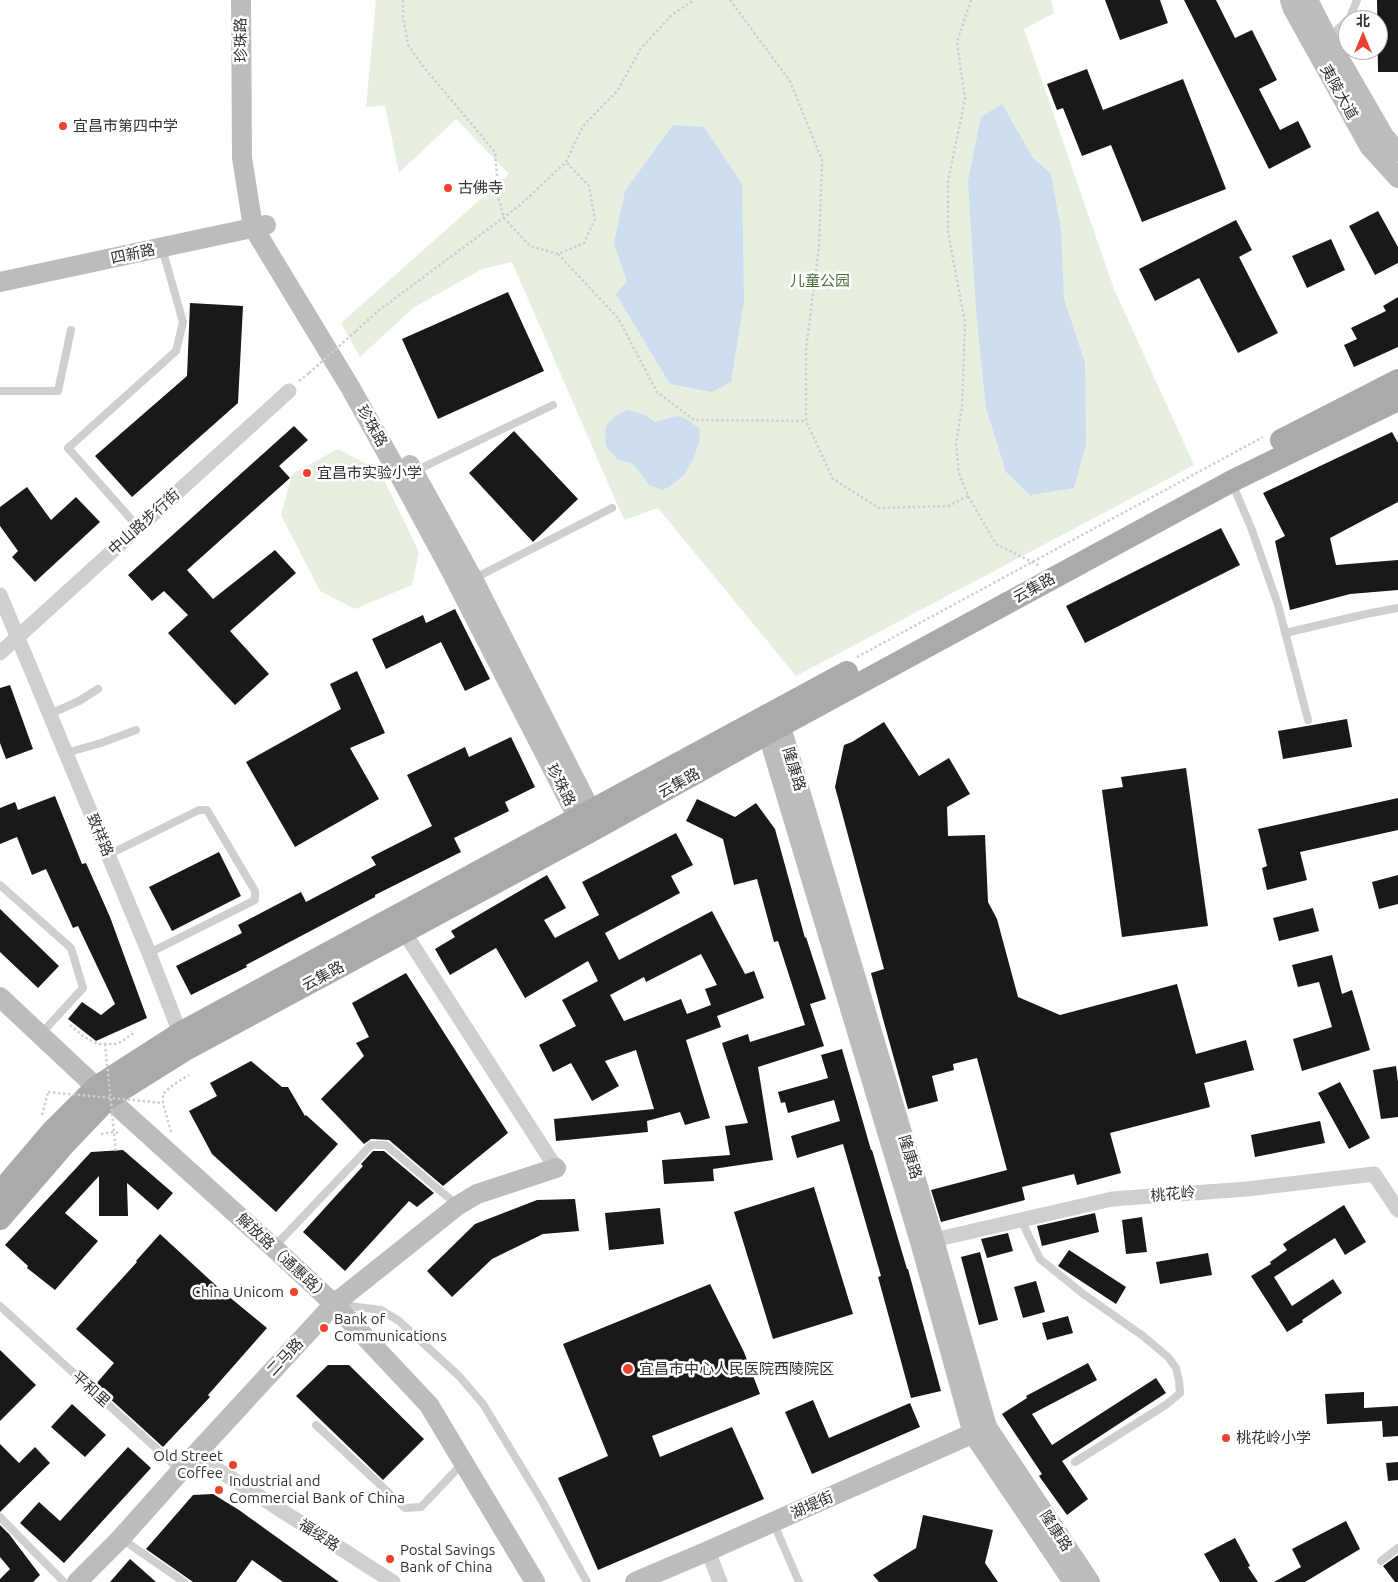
<!DOCTYPE html>
<meta charset="utf-8">
<style>
body{margin:0}
#map{position:relative;width:1398px;height:1582px;overflow:hidden;background:#fff;font-family:Ubuntu,"Noto Sans SC",sans-serif}
canvas{display:block}
.north{position:absolute;left:1338px;top:10px;width:50px;height:50px;box-sizing:border-box;background:#fff;border:1px solid #adadad;border-radius:50%;rotate:0deg;font-size:14px;font-weight:700;line-height:20px;text-align:center;color:#323232}
.north::after{content:'';display:block;margin:auto;width:18px;height:22px;background:#eb4232;clip-path:polygon(50% 0,100% 100%,50% 72%,0 100%)}
</style>
<div id="map">
<canvas width="1398" height="1582"></canvas>
<div class="north">北</div>
</div>
<script>
const ctx = document.querySelector('canvas').getContext('2d');
ctx.lineJoin = 'round';
function fill(path, color) {
  ctx.fillStyle = color;
  ctx.fill(path, 'evenodd');
}
function poly(rows) {
  const path = new Path2D();
  for (const r of rows) {
    path.moveTo(r[0], r[1]);
    for (let i = 2; i < r.length; i += 2) path.lineTo(r[i], r[i + 1]);
  }
  return path;
}
function stroke(path, color, width, dash) {
  ctx.strokeStyle = color;
  ctx.lineWidth = width;
  ctx.lineCap = dash ? 'butt' : 'round';
  ctx.setLineDash(dash || []);
  ctx.stroke(path);
}
function write(font, color, halo, rows, align = 'center') {
  ctx.font = font + ' Ubuntu,"Noto Sans SC",sans-serif';
  ctx.lineWidth = 5;
  ctx.setLineDash([]);
  ctx.textBaseline = 'middle';
  ctx.strokeStyle = halo;
  ctx.fillStyle = color;
  for (const [text, x, y, turn = 0] of rows) {
    ctx.save();
    ctx.translate(x, y);
    ctx.rotate((+turn || 0) * Math.PI / 180);
    ctx.textAlign = isNaN(turn) ? turn : align;
    if (halo) ctx.strokeText(text, 0, 0);
    ctx.fillText(text, 0, 0);
    ctx.restore();
  }
}
fill(poly([
 [376,0,1051,0,1054,13,1024,29,1114,289,1194,465,796,676,658,508,624,520,512,262,482,269,413,308,360,357,341,323,509,174,456,119,399,173,385,106,366,107],
 [338,449,380,471,419,552,412,585,355,609,320,591,281,515,292,474]
]), '#e6efe0');
fill(poly([
 [1002,104,1033,158,1051,174,1061,230,1064,299,1085,363,1086,444,1074,488,1030,495,1006,472,986,408,976,310,968,181,981,117],
 [673,125,704,127,742,184,744,301,731,382,712,392,670,384,616,294,627,281,614,244,625,191],
 [628,410,645,415,655,422,677,416,683,417,699,428,700,439,694,457,685,474,669,487,662,490,649,485,639,471,632,463,618,460,606,446,605,432,607,424,617,415]
]), '#cddcef');
fill(poly([
 [1105,0,1160,0,1168,23,1120,40],
 [1184,0,1216,0,1235,38,1252,30,1277,80,1259,89,1280,130,1298,121,1311,147,1269,169],
 [1377,0,1398,0,1398,72,1378,72],
 [1087,69,1103,110,1183,79,1226,189,1142,222,1111,145,1082,156,1063,108,1057,110,1047,84],
 [1378,211,1398,247,1398,263,1375,275,1349,226],
 [1236,220,1252,250,1239,257,1278,333,1238,353,1199,278,1155,301,1139,269],
 [1331,239,1345,270,1307,288,1292,256],
 [508,292,544,371,438,419,402,339],
 [1398,297,1398,347,1354,367,1344,345,1357,339,1351,328,1386,311,1383,306],
 [190,303,243,306,238,403,132,497,95,456,187,376],
 [294,426,308,440,279,466,290,478,187,570,213,599,275,550,296,573,230,631,269,674,235,705,168,633,188,615,164,591,152,601,128,575],
 [514,431,578,499,533,542,469,473],
 [1392,432,1398,443,1398,502,1330,538,1336,565,1398,560,1398,590,1350,594,1290,610,1275,541,1285,536,1263,493],
 [27,487,51,520,76,497,100,522,35,582,12,557,18,551,0,526,0,507],
 [1221,528,1240,565,1085,643,1066,606],
 [455,609,490,679,465,691,441,642,386,669,372,639,423,615,426,623],
 [357,671,385,733,350,748,379,799,295,847,246,762,341,709,330,684],
 [10,685,33,749,6,759,0,743,0,688],
 [1347,719,1352,747,1283,759,1278,731],
 [884,722,919,776,949,758,970,794,947,807,948,836,985,835,988,902,997,919,1018,997,1060,1015,1177,984,1196,1054,1246,1040,1254,1070,1204,1083,1210,1107,1110,1133,1121,1173,1077,1185,1074,1174,1022,1187,1025,1200,941,1222,931,1190,1007,1170,977,1058,953,1064,954,1070,932,1076,938,1101,908,1109,883,1019,871,973,884,969,835,787,844,745,852,742],
 [511,737,535,787,505,802,509,811,454,838,461,852,375,895,375,897,246,965,247,967,191,995,176,966,242,933,238,925,301,892,306,902,376,865,371,857,432,826,407,775,465,747,469,757],
 [1186,768,1208,926,1122,937,1102,790,1123,787,1121,777],
 [55,796,82,864,86,863,110,917,147,1018,96,1041,68,1019,82,1002,101,1015,115,1004,78,926,73,928,46,869,32,875,17,837,0,844,0,808,15,802,18,810],
 [1398,798,1398,830,1300,852,1307,880,1267,890,1262,868,1267,866,1258,829],
 [697,799,735,817,756,803,775,829,805,938,806,937,826,999,810,1004,824,1046,758,1067,773,1160,713,1169,714,1181,664,1184,662,1160,730,1155,725,1126,748,1123,722,1043,748,1034,750,1042,805,1025,778,941,774,942,757,879,734,885,723,839,686,821],
 [676,833,693,865,671,876,680,893,605,933,619,960,712,911,745,974,754,971,764,998,717,1016,721,1027,686,1040,710,1118,685,1125,680,1112,647,1121,648,1132,556,1141,554,1119,654,1109,636,1050,605,1061,619,1086,592,1101,571,1063,553,1072,539,1045,576,1026,562,1000,598,981,588,961,525,998,496,948,450,975,435,949,455,937,451,931,547,875,566,908,544,920,555,938,599,915,582,882],
 [701,954,717,985,705,989,711,1005,687,1014,681,999,624,1021,610,995,644,977,646,982],
 [219,852,241,896,172,931,149,887],
 [1398,875,1398,904,1379,909,1372,882],
 [1313,908,1319,931,1279,941,1273,918],
 [0,909,59,966,38,988,0,952],
 [1332,955,1342,994,1352,990,1370,1050,1302,1071,1293,1039,1332,1027,1319,982,1298,987,1292,965],
 [406,973,508,1133,443,1186,389,1140,371,1139,364,1144,321,1099,364,1056,356,1043,369,1037,352,1003],
 [842,1049,871,1150,872,1150,907,1269,908,1269,941,1391,911,1398,878,1277,881,1276,843,1144,797,1158,791,1136,840,1121,834,1100,788,1113,785,1102,781,1103,778,1092,828,1078,821,1055],
 [251,1061,282,1087,288,1087,305,1116,306,1115,338,1144,276,1212,212,1154,189,1111,217,1096,210,1083],
 [1396,1066,1398,1082,1398,1117,1381,1119,1373,1070],
 [1340,1082,1370,1138,1349,1149,1318,1093],
 [1320,1121,1325,1143,1255,1157,1251,1135],
 [123,1150,173,1193,158,1210,127,1183,128,1216,99,1216,99,1176,65,1213,98,1241,55,1290,27,1268,28,1266,5,1245,91,1152],
 [373,1151,384,1151,434,1193,417,1207,409,1201,345,1271,303,1232,363,1166,361,1164],
 [814,1187,853,1314,773,1339,734,1212],
 [575,1199,579,1231,543,1234,492,1259,452,1297,427,1271,475,1224,537,1200],
 [1344,1205,1366,1242,1345,1255,1335,1238,1274,1277,1292,1306,1333,1279,1342,1293,1302,1320,1303,1322,1287,1332,1251,1276,1271,1264,1270,1262,1287,1250,1283,1244],
 [660,1208,664,1244,609,1250,605,1213],
 [1095,1213,1099,1232,1042,1246,1037,1226],
 [1142,1217,1147,1252,1126,1254,1122,1220],
 [1008,1233,1013,1251,987,1258,981,1239],
 [160,1234,222,1291,267,1328,208,1395,210,1397,163,1447,95,1385,114,1363,76,1329,137,1262,136,1261],
 [1069,1250,1126,1287,1116,1304,1058,1266],
 [980,1252,998,1320,979,1325,961,1257],
 [1208,1253,1212,1275,1160,1284,1156,1262],
 [1036,1281,1045,1312,1023,1318,1014,1287],
 [710,1284,744,1352,760,1394,652,1436,660,1457,732,1427,764,1499,598,1570,558,1478,608,1456,563,1344],
 [1068,1316,1073,1333,1047,1340,1042,1323],
 [0,1350,36,1385,0,1421],
 [1088,1363,1097,1380,1032,1414,1052,1445,1156,1378,1166,1393,1062,1461,1088,1499,1067,1515,1039,1476,1042,1474,1002,1414,1027,1398,1026,1396],
 [328,1365,349,1365,424,1439,383,1480,296,1396],
 [1364,1392,1364,1408,1398,1406,1398,1436,1383,1437,1382,1421,1327,1424,1325,1394],
 [813,1400,829,1438,910,1403,920,1427,812,1474,785,1412],
 [72,1404,106,1435,85,1457,51,1427],
 [0,1444,19,1463,35,1447,50,1463,0,1512],
 [128,1447,151,1468,64,1563,20,1523,39,1502,60,1521],
 [1398,1462,1398,1480,1388,1481,1386,1463],
 [213,1494,239,1510,339,1582,283,1582,252,1560,236,1582,193,1582,146,1549,193,1495],
 [923,1515,993,1530,985,1563,998,1582,879,1582,873,1575,916,1548],
 [1346,1521,1360,1549,1305,1582,1274,1582,1301,1567,1292,1549],
 [0,1525,9,1534,40,1575,33,1582,0,1582,0,1579,10,1569,0,1557],
 [1235,1538,1250,1566,1248,1567,1258,1582,1220,1582,1204,1554],
 [1398,1555,1398,1582,1395,1582,1383,1566],
 [130,1559,138,1566,156,1582,110,1582]
]), '#191919');
stroke(poly([
 [403,0,403,17,408,45,422,65,495,152,499,200,504,218,530,246,558,254,584,243,595,219,589,186,566,162],
 [730,0,790,81,822,160,819,248,806,349,806,421,833,479,879,508,948,506,968,496],
 [971,0,957,42,965,99,948,181,948,232,965,323,962,407,956,444,959,473,968,496,996,544,1040,566],
 [558,254,618,318,657,392,694,420,806,421],
 [356,331,378,311,519,206,566,162,583,126,618,90,641,48,673,14,694,0],
 [299,381,309,373],
 [857,657,1263,437],
 [70,1025,84,1037,98,1044,115,1044,121,1042,135,1032],
 [42,1115,48,1092],
 [171,1132,163,1103,163,1094,173,1085,189,1075],
 [101,1134,114,1132,120,1133]
]), '#cfcfcf', 2.5, [2.5, 2.5]);
stroke(poly([
 [1329,38,1350,17,1357,0],
 [0,391,58,391,71,330],
 [415,471,553,405],
 [1232,483,1252,530,1278,605,1308,720],
 [138,527,68,448,176,351,183,322,162,248],
 [475,578,612,508],
 [1285,633,1366,614,1398,608],
 [50,714,79,701,98,689],
 [66,753,101,743,136,730],
 [108,855,199,810,207,810,255,891,255,900,149,953],
 [0,885,71,948,83,988,40,1035],
 [1021,1220,1040,1259,1082,1293,1143,1336,1168,1357,1176,1368,1179,1381,1180,1393,1167,1404,1075,1462],
 [275,1246,371,1145,386,1145,456,1204],
 [341,1305,381,1310,399,1321,459,1376,483,1404,542,1501,587,1582],
 [0,1306,180,1470],
 [316,1425,405,1508,421,1507,462,1464],
 [0,1517,64,1582],
 [773,1522,799,1582],
 [122,1539,184,1582],
 [1381,1561,1398,1548]
]), '#cfcfcf', 8);
stroke(poly([
 [0,595,149,953,180,1033],
 [0,653,289,391],
 [404,932,556,1168],
 [934,1240,1112,1199,1247,1189,1374,1174,1398,1210],
 [195,1455,393,1582],
 [708,1551,720,1582]
]), '#cfcfcf', 15);
stroke(poly([
 [241,0,242,158,253,227,350,387,401,478,450,569,585,832],
 [1290,0,1293,9,1369,146,1398,178],
 [1308,0,1328,39,1384,136,1398,152],
 [0,282,266,225],
 [410,465,473,579,591,811,599,824],
 [776,710,934,1240,987,1427,1090,1582],
 [763,718,920,1242,973,1434,1073,1582],
 [0,997,96,1087,274,1248,334,1304,429,1405,535,1582],
 [77,1582,121,1538,195,1455,334,1304,457,1206,477,1194,556,1168],
 [635,1582,708,1551,985,1428]
]), '#bcbcbc', 20);
stroke(poly([
 [1281,440,1398,380],
 [0,1192,53,1130,96,1087,180,1033,847,672],
 [0,1219,65,1144,109,1098,187,1049,586,834,781,726,1232,481,1398,400]
]), '#aaa', 22);
stroke(poly([
 [309,373,356,331],
 [105,1044,116,1153],
 [48,1092,163,1103]
]), '#cfcfcf', 2.5, [2.5, 2.5]);
for (const [x, y, r, color] of [
 [63,126,5,"#eb4232"],
 [448,188,5,"#eb4232"],
 [307,473,5,"#eb4232"],
 [294,1292,5,"#eb4232"],
 [324,1328,5,"#eb4232"],
 [628,1369,6,"#eb4232"],
 [1226,1438,5,"#eb4232"],
 [233,1465,5,"#eb4232"],
 [219,1490,5,"#eb4232"],
 [390,1559,5,"#eb4232"]
]) {
  const dot = new Path2D();
  dot.arc(x, y, r, 0, 2 * Math.PI);
  ctx.fillStyle = color;
  ctx.fill(dot);
  stroke(dot, '#fff', 2);
}
write('15px', '#323232', '#fff', [
 ["珍珠路",241,40,-91],
 ["夷陵大道",1339,92,61],
 ["四新路",133,254,-12],
 ["珍珠路",372,426,60],
 ["中山路步行街",144,522,-42],
 ["云集路",1034,588,-29],
 ["隆康路",794,769,73],
 ["云集路",679,783,-29],
 ["珍珠路",561,785,63],
 ["致祥路",100,835,67],
 ["云集路",323,976,-28],
 ["隆康路",910,1157,73],
 ["桃花岭",1173,1194,-5],
 ["解放路（通惠路）",283,1257,43],
 ["二马路",285,1357,-47],
 ["平和里",91,1389,42],
 ["湖堤街",812,1505,-24],
 ["隆康路",1056,1531,57],
 ["福绥路",319,1535,33]
]);
write('15px', '#323232', '#fff', [
 ["宜昌市第四中学",73,126],
 ["古佛寺",458,188],
 ["宜昌市实验小学",317,473],
 ["China Unicom",284,1292,"right"],
 ["Bank of",334,1319],
 ["Communications",334,1336],
 ["宜昌市中心人民医院西陵院区",639,1369],
 ["桃花岭小学",1236,1438],
 ["Old Street",223,1456,"right"],
 ["Coffee",223,1473,"right"],
 ["Industrial and",229,1481],
 ["Commercial Bank of China",229,1498],
 ["Postal Savings",400,1550],
 ["Bank of China",400,1567]
], 'left');
write('15px', '#4d703d', '#fff', [
 ["儿童公园",820,281]
]);
</script>
